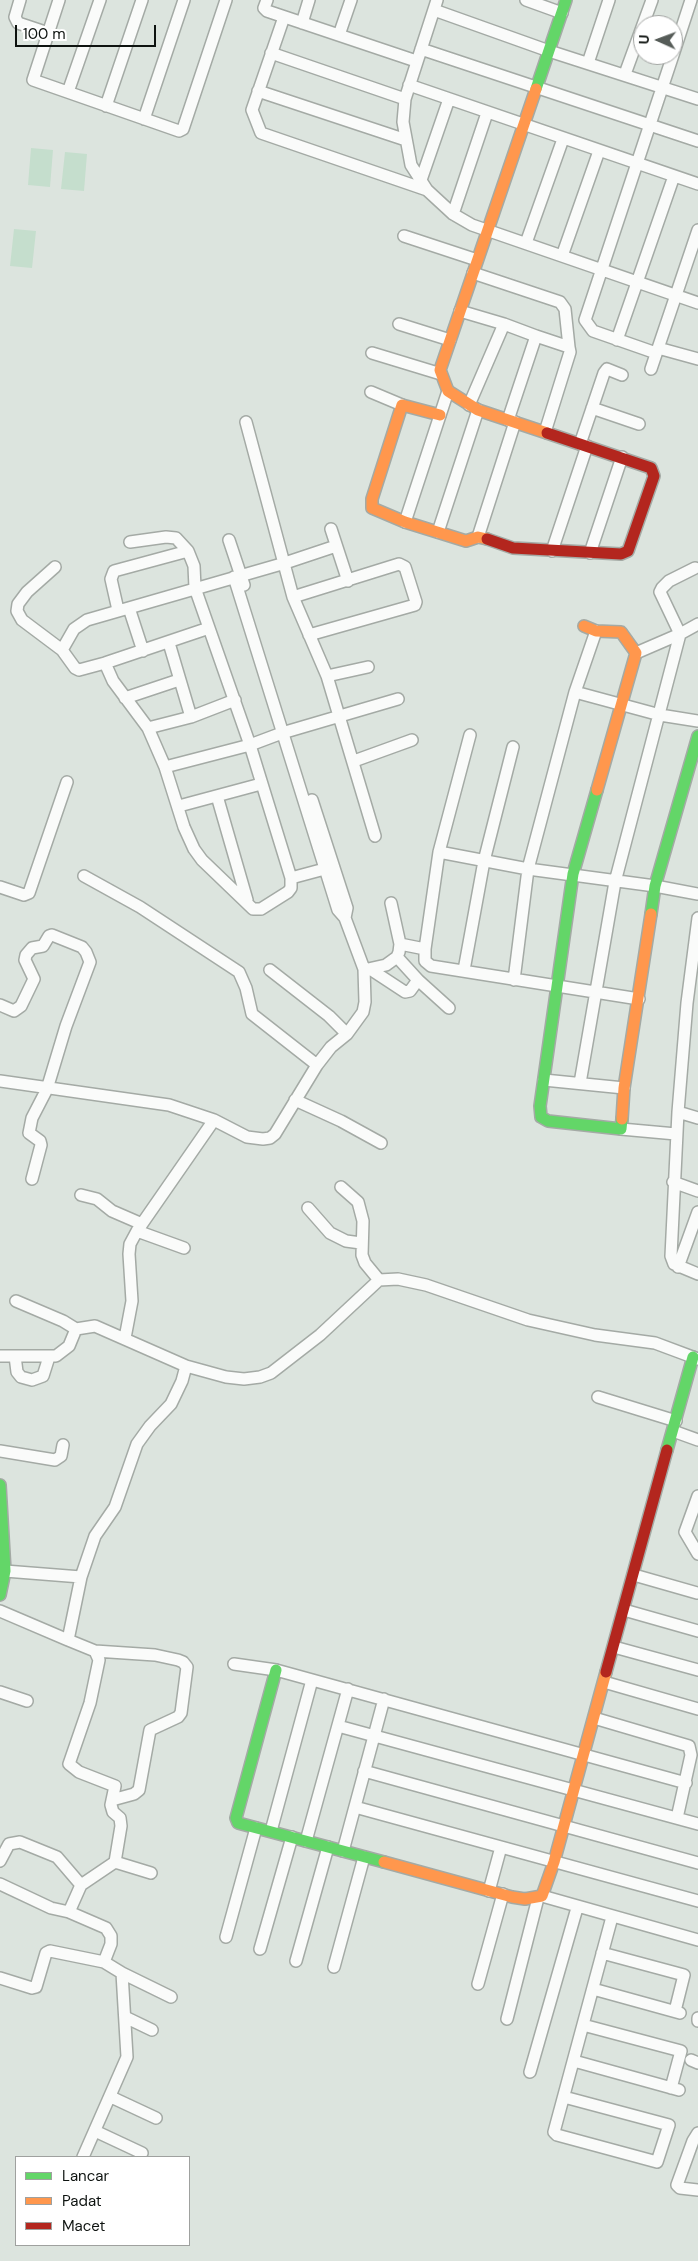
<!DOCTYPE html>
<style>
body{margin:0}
#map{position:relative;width:698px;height:2261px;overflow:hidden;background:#dce4de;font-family:"DM Sans",sans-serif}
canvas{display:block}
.legend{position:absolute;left:15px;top:2156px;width:175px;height:90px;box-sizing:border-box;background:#fff;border:1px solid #9fa19f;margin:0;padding:6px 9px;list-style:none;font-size:15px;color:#0e1310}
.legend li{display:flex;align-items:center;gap:10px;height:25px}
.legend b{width:25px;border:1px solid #9fa19f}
.north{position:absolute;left:633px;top:15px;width:50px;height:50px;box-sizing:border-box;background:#fff;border:1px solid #9fa19f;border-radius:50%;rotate:272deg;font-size:14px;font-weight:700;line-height:20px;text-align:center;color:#0e1310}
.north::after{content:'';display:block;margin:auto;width:18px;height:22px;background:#565c58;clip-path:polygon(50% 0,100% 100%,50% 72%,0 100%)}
.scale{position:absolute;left:15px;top:25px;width:141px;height:22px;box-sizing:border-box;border:2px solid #0e1310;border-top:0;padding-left:6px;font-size:15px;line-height:18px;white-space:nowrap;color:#0e1310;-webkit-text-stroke:4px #fff;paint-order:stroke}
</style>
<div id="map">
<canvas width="698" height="2261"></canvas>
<ul class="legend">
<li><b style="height:6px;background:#63d668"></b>Lancar</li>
<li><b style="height:6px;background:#ff974d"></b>Padat</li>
<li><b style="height:6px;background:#b3261e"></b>Macet</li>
</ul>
<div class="north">U</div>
<div class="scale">100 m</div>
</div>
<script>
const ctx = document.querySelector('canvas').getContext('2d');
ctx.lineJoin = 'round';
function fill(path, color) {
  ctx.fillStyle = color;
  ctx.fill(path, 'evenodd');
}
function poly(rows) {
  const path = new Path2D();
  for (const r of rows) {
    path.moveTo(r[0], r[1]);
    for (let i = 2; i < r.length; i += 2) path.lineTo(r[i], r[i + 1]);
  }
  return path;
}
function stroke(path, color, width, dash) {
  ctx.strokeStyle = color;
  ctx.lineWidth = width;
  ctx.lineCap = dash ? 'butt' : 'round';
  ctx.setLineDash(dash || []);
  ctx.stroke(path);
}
fill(poly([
 [31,148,53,150,50,187,28,185],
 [65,152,87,154,84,191,61,189],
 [14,229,36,231,32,268,10,266]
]), '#c5decd');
const street = poly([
 [20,0,15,17,18,23,48,33],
 [59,0,33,80,179,131,183,129,226,0],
 [267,0,264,8,267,11,416,61],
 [437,0,405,99,403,122,411,165,427,190,453,214,472,225,698,303],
 [526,0,562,13],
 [434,10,549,51,698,99],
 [284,17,252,110,261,133,427,190],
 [302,23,309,0],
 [339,35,351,0],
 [421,49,698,141],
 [271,53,405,99],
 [673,55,691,0],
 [588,63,609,0],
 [625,74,652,0],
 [409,85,698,184],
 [258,91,406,140],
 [68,92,100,0],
 [106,106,142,0],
 [144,119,184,0],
 [421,180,449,99],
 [453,214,487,113],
 [404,236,477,260],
 [526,243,563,139],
 [562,256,599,151],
 [473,273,560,302,565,309,569,347,536,336],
 [460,311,504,324,536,336,508,420],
 [399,324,450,340],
 [617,340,674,176],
 [658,348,698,359],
 [372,353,441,374],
 [656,353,593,331,585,320,673,55],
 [651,369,698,230],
 [371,392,402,405],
 [469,405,504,324],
 [592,408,639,424],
 [246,422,293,597,327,676,375,836],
 [545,432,570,352,569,347],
 [580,444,604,373,607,369,622,375],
 [405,522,448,391],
 [331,529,348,581],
 [438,532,478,410],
 [478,537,515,422],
 [229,540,244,585],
 [130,542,166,537,176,538,188,551],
 [552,551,587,446],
 [590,553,622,457],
 [55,567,27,592,18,604,17,611,22,620,62,650,75,668,79,670,105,663,209,628],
 [293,597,399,564,405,567,416,602,415,605,309,635],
 [129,608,143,651],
 [169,643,191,717],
 [62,650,74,629,87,620,285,563,336,546],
 [636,653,680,634,698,624],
 [105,663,113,681,148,728,165,767,184,827,194,849,202,860,253,909,261,909,288,892,291,888,291,878,250,745,195,588,194,566,188,551,114,571,111,579,118,610],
 [327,676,368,667],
 [575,692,660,715,698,721],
 [125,698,179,680],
 [148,728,191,717,235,700],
 [470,735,439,852,425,949,425,961,431,966,639,999],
 [354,761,412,740],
 [165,767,250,745,282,733,398,699],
 [217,796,247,900],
 [312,800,347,908,345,918],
 [179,806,261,784],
 [439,852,528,869,655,886,698,894],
 [84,876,140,907,239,972,246,988,252,1014,317,1065],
 [291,878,332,867],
 [0,887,24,895,29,893,67,782],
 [698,918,687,1003,678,1112,671,1256,674,1264,698,1274],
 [400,944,425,949],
 [397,957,418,980],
 [368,969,386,965,397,957,399,952,400,944,391,903],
 [370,969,405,992,410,991,418,980,449,1008],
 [270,970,329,1016,347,1034],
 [464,970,484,861,513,747],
 [514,980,528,869,575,692,596,631],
 [0,1005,14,1011,21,1006,34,979,25,960,26,955,32,948,43,946,49,936,52,935,82,947,86,952,90,962,66,1026,47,1089,32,1118,29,1133,40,1141,41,1145,32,1179],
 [544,1080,624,1088],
 [0,1081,169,1105,214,1120],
 [580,1083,615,882,680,634,660,592,662,588,669,581,695,568],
 [295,1100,341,1121,381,1143],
 [678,1112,698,1118],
 [621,1129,676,1134],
 [673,1182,698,1191],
 [341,1187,358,1202,363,1221,362,1255,365,1263,379,1280],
 [81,1195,97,1199,112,1211,142,1224],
 [308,1208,330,1233,346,1241,361,1243],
 [137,1231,184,1248],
 [678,1267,698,1212],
 [16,1301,63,1321,76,1329],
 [125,1338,132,1301,129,1254,130,1244,137,1231,214,1120,247,1137,263,1139,270,1138,275,1134,317,1065,331,1047,347,1034,363,1012,365,1002,364,969,345,918,338,910,234,577],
 [0,1356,56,1356,69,1346,76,1329,95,1326,186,1366,226,1377,244,1379,260,1377,271,1373,320,1335,379,1280,398,1279,426,1285,528,1320,595,1335,655,1343,698,1359],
 [15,1356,17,1372,21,1377,32,1380,43,1376,49,1357],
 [598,1397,676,1421],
 [673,1431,698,1440],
 [0,1451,55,1460,61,1456,63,1445],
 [698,1496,685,1532,698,1554],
 [5,1571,81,1577],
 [634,1575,697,1593],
 [624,1610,698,1631],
 [0,1611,68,1640,81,1577,95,1536,115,1507,137,1444,150,1426,171,1404,182,1381,186,1366],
 [68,1640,95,1651,99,1660,90,1703,69,1764,79,1772,115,1786,111,1805,113,1812,120,1818,121,1826,115,1862,151,1873],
 [614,1647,698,1670],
 [95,1651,155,1655,178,1660,183,1662,187,1667,181,1713,178,1717,150,1730,139,1790,134,1794,112,1800],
 [234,1664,276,1670,686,1783],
 [604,1682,698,1709],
 [0,1692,27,1701],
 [594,1718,689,1746,691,1755,677,1818],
 [338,1726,698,1824],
 [364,1771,698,1863],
 [355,1807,698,1901],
 [271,1831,312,1680],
 [306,1841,348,1689],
 [343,1851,384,1699],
 [0,1861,9,1844,20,1842,57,1857,81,1885],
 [0,1884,51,1908,69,1912,106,1928,111,1936,111,1944,104,1962],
 [489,1891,501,1847],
 [542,1896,698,1940],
 [69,1912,81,1885,115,1862],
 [226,1937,256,1828],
 [260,1949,292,1837],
 [602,1953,684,1975,675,2011],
 [296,1961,328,1847],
 [334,1967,364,1857],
 [122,1973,171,1997],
 [0,1978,32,1988,36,1987,46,1953,50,1951,104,1962,122,1973,127,2057,83,2157],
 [478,1984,503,1894],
 [593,1989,680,2013],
 [125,2017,152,2030],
 [698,2018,698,2021],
 [507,2019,538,1898],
 [583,2025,681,2051,671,2088],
 [691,2060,698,2063],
 [574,2061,679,2090],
 [530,2072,577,1908],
 [111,2097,156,2118],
 [564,2097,669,2125,657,2162,557,2135,554,2132,612,1917],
 [95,2131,142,2153],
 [698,2133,693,2141,677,2185,680,2188,698,2190]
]);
const fast = poly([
 [536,89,566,0],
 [597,790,573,874,540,1106,541,1117,548,1121,621,1129,622,1119],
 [651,914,655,886,698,736],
 [667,1450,693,1357],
 [0,1485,5,1571,0,1595],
 [276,1670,236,1818,238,1823,384,1862]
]);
const slow = poly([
 [536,89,440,370,448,391,478,410,547,433],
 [440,415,402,405,372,499,372,508,405,522,466,541,478,537,487,539],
 [584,626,596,631,621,632,636,653,597,790],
 [622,1119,624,1088,651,914],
 [384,1862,512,1897,525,1899,542,1896,554,1862,606,1672]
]);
const jam = poly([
 [487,539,513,548,621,554,628,551,654,476,651,468,547,433],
 [606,1672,667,1450]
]);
stroke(street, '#a4aaa5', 14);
stroke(fast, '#a4aaa5', 14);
stroke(slow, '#a4aaa5', 14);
stroke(jam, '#a4aaa5', 14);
stroke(street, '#fafbfa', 11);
stroke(fast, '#63d668', 11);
stroke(slow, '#ff974d', 11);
stroke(jam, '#b3261e', 11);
</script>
